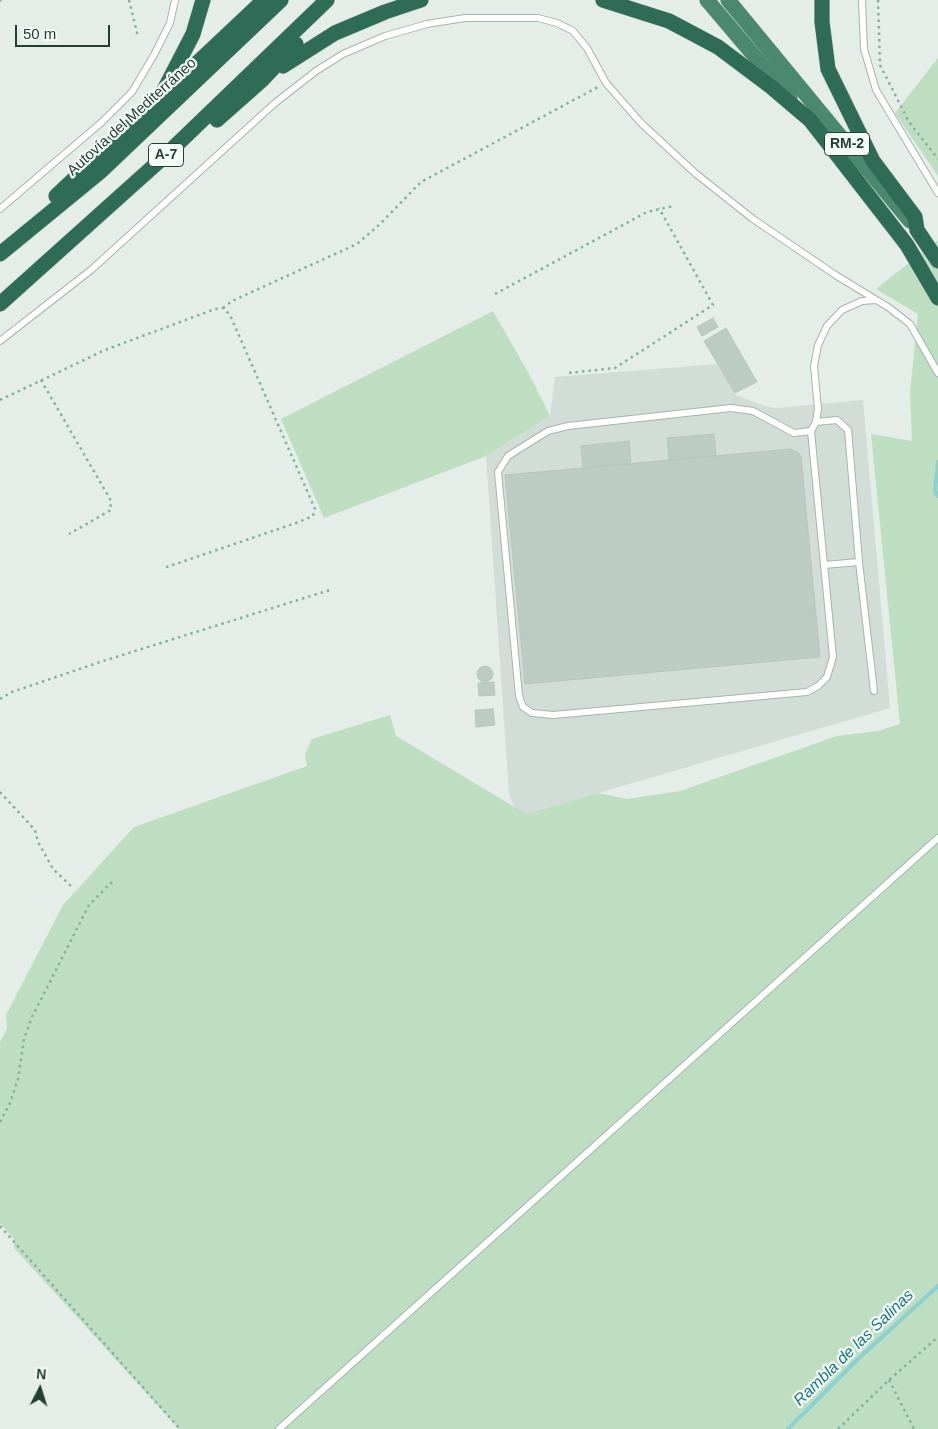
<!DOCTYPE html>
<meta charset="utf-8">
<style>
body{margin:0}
#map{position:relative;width:938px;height:1429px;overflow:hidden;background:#e4ede8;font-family:Arial,sans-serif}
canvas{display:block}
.north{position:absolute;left:15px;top:1364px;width:50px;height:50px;-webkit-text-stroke:4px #f4faf6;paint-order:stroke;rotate:5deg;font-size:14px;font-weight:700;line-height:20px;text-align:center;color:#233f34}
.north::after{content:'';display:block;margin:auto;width:18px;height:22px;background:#233f34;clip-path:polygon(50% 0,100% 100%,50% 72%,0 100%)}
.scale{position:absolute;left:15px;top:25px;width:95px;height:22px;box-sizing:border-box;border:2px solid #233f34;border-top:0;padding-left:6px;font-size:15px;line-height:18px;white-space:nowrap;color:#233f34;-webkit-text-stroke:4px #f4faf6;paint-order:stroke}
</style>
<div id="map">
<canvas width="938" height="1429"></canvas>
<div class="north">N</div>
<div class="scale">50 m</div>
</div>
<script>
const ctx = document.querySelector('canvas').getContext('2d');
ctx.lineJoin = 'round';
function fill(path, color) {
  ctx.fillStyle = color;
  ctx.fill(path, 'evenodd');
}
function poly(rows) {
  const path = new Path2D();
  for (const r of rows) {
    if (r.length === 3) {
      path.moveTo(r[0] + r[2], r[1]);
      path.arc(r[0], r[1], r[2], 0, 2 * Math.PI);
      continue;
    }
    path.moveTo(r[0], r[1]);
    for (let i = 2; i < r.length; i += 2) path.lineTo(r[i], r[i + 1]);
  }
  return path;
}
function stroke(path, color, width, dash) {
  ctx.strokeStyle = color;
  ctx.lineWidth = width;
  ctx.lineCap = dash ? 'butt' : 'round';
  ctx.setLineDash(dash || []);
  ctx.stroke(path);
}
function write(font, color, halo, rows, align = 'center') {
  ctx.font = font + ' Arial,sans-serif';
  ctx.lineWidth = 4.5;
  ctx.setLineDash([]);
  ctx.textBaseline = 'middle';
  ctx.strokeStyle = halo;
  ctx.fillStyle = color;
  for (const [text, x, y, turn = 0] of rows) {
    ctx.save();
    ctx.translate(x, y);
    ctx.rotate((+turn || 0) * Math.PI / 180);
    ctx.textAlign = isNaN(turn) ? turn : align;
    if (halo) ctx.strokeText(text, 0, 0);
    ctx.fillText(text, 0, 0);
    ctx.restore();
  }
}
fill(poly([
 [718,364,736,395,764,406,776,408,863,400,890,708,526,814,515,809,509,794,486,456,550,416,555,377]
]), '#d2ddd7');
fill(poly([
 [938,58,938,176,895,113],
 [938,240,938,1429,179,1429,14,1248,14,1239,0,1223,0,1042,7,1028,6,1015,63,905,134,827,307,766,305,754,312,739,390,715,396,736,526,814,598,793,627,799,680,791,837,736,878,731,900,724,871,434,912,441,910,392,918,314,876,289],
 [493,311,529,374,550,416,486,456,324,518,281,419]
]), '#bddec1');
stroke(poly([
 [938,462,935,491,938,496],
 [788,1429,859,1358,938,1286]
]), '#8cd0d2', 4);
const building = poly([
 [713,318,718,327,702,336,697,327,713,318],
 [726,328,757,382,735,393,704,341,726,328],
 [714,434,716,456,669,460,667,438,714,434],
 [629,441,631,464,583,468,581,446,629,441],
 [790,449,798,452,801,457,820,657,525,684,505,475,790,449],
 [485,674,8],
 [494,682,495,695,479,696,478,683,494,682],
 [493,709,495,725,476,727,475,710,493,709]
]);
fill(building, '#bccbc3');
stroke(building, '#b6c7be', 1);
const service = poly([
 [862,0,864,49,876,90,938,193],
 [0,209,102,122,132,92,154,55,170,23,175,0],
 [0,341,91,270,275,103,316,71,343,54,385,36,427,24,465,18,538,18,557,23,573,31,587,48,606,83,641,123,695,173,753,219,837,276,888,307,910,324,938,373],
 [816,422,837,420,848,430,859,562,874,691],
 [811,431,833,657,827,677,818,686,807,692,553,715,532,713,523,707,519,696,498,472,508,456,548,431,568,426,731,408,753,411,794,433,811,431,816,422,818,409,814,366,818,345,827,326,842,310,862,301,876,300],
 [824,565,859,562],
 [279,1429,938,838]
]);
const trunk = poly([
 [707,0,790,98],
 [728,0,910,221]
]);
const motorway = poly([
 [603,0,669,21,718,47,770,86,810,120,907,245,938,298],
 [822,0,822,22,828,69,873,161,915,217,917,230,938,261],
 [283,66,335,33,385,12,421,0],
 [163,92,193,34,203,0],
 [217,120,261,81,296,44],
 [56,196,264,0],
 [0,254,100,172,281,0],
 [0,304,166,155,327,0]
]);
stroke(service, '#a6b5ae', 8);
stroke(trunk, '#c1c9c6', 16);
stroke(motorway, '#c1c9c6', 16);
stroke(poly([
 [129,0,138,37],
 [878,0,880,65,909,122,938,159],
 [0,1,1,0],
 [495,294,647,212,673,206],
 [223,308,232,301,357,244,380,224,421,182,598,87],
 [569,373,615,368,713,305,659,208],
 [41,380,110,499,111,510,69,534],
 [0,400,105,350,215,309,223,308,230,315,315,509,313,516,296,523,164,568],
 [0,699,12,692,100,662,330,590],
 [0,792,35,830,38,842,53,869,72,887],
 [0,1122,10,1103,18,1079,24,1039,32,1017,89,905,115,879],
 [0,1226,180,1429],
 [889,1380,914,1429],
 [838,1429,889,1380,938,1337]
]), '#84b19d', 2.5, [2.5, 4]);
stroke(service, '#fff', 6);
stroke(trunk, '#4b8872', 15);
stroke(motorway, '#2e6c57', 15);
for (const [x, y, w] of [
 [847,144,45],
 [166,155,35]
]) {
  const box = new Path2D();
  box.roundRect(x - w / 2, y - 11.5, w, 23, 4);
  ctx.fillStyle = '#f4faf6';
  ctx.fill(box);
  stroke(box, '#233f34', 1);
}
write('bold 14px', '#233f34', null, [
 ["RM-2",847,144],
 ["A-7",166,155]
]);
write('15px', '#233f34', '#f4faf6', [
 ["Autovía del Mediterráneo",132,117,-42]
]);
write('italic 16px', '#1c787c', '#f4faf6', [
 ["Rambla de las Salinas",854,1348,-44]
]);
</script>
